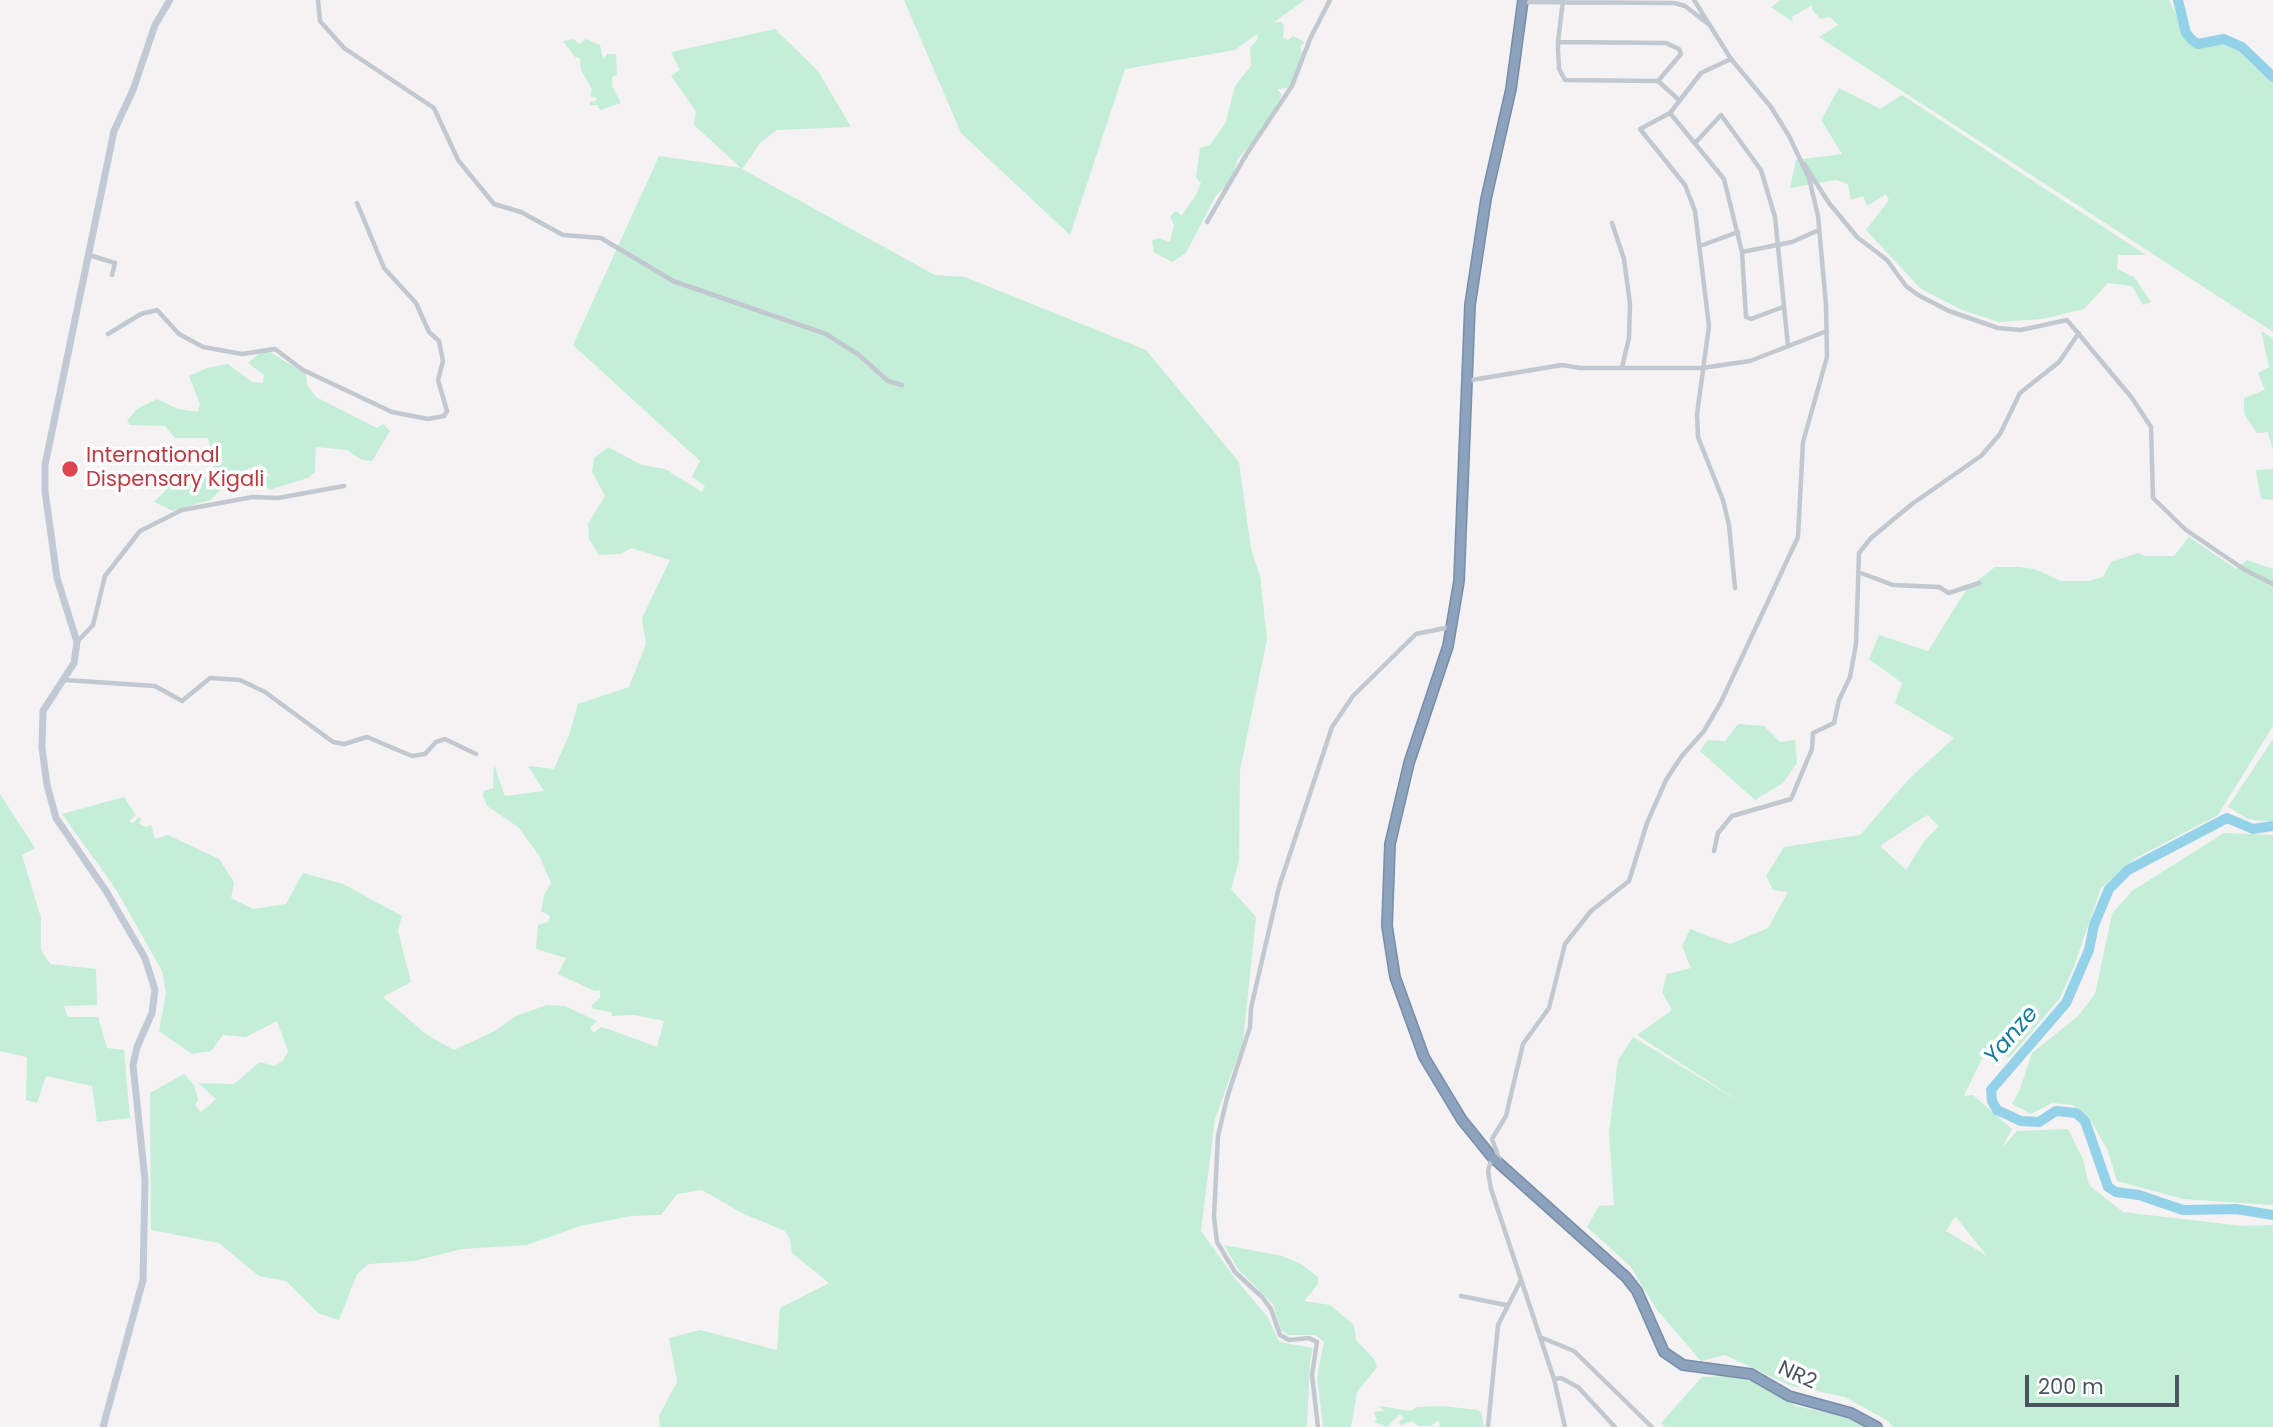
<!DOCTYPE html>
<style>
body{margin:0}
#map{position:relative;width:2273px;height:1427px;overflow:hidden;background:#f4f2f2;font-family:Poppins,sans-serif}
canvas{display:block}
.scale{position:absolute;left:2025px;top:1375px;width:154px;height:32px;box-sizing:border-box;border:4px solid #4a545f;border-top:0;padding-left:9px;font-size:21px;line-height:24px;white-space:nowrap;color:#4a545f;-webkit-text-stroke:5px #fff;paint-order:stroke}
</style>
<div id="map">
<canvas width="2273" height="1427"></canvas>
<div class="scale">200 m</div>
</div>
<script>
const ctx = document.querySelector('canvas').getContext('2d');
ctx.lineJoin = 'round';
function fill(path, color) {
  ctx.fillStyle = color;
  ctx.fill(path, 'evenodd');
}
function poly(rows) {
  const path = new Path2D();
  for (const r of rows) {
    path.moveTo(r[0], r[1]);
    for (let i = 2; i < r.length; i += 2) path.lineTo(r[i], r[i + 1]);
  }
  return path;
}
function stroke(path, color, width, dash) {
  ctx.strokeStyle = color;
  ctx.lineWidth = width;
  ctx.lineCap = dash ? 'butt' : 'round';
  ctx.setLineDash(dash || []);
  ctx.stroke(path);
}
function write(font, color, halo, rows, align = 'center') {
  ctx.font = font + ' Poppins,sans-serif';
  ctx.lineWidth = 7;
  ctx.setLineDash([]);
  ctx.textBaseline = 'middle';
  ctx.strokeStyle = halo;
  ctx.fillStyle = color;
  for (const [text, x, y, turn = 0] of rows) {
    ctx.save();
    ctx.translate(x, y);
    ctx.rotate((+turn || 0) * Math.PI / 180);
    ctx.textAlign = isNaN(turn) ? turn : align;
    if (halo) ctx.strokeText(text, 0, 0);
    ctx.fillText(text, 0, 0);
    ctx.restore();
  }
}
fill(poly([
 [904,0,1305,0,1274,22,1281,22,1284,26,1283,38,1288,40,1293,36,1305,42,1300,47,1302,53,1297,72,1288,88,1277,89,1282,95,1274,112,1260,134,1237,160,1233,179,1215,197,1186,253,1172,262,1154,252,1152,241,1158,238,1170,242,1174,225,1170,217,1175,211,1182,215,1196,195,1201,183,1196,178,1200,148,1210,145,1226,122,1235,86,1251,66,1250,48,1258,39,1257,34,1235,50,1125,69,1070,235,961,133],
 [1781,0,2169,0,2190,43,2199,47,2223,43,2240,49,2273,80,2273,332,1819,37,1838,25,1830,17,1821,19,1812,10,1812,5,1792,17,1793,22,1771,7],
 [775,29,818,71,851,127,777,130,761,142,742,169,935,275,965,277,1146,350,1239,462,1251,549,1260,576,1267,639,1240,770,1239,861,1231,889,1256,917,1243,1042,1215,1119,1201,1231,1237,1281,1267,1316,1279,1342,1313,1348,1310,1361,1307,1427,660,1427,659,1416,677,1382,669,1338,700,1330,777,1350,780,1308,829,1283,792,1253,790,1239,785,1231,742,1213,702,1190,677,1194,661,1215,631,1216,580,1226,527,1245,462,1249,414,1261,369,1264,357,1274,339,1320,318,1313,286,1281,259,1276,219,1243,151,1230,150,1093,184,1074,194,1085,198,1100,195,1105,201,1112,216,1099,198,1083,234,1084,260,1062,274,1066,283,1061,288,1051,277,1021,246,1037,223,1035,211,1051,192,1054,159,1031,166,993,162,971,117,891,62,814,124,797,136,815,129,821,133,823,139,817,141,819,139,824,146,827,151,825,155,839,168,835,219,859,234,882,231,898,253,909,286,904,303,873,343,884,402,916,398,931,411,982,383,997,427,1035,454,1050,495,1031,516,1016,547,1005,565,1006,597,1021,590,1028,594,1033,601,1027,608,1029,657,1047,664,1021,635,1015,612,1016,611,1012,594,1009,591,1006,600,998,600,990,594,991,558,974,566,958,536,949,538,925,548,922,550,916,541,911,544,895,551,883,539,855,518,827,487,806,483,796,484,791,493,788,494,764,505,796,544,791,528,766,554,769,569,735,578,704,629,687,646,644,642,618,670,560,631,548,621,554,599,555,589,539,588,524,605,496,592,472,594,458,608,447,642,465,665,469,702,492,705,486,692,477,700,461,573,345,659,156,741,168,694,125,696,111,671,76,680,70,671,52],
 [574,39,579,44,586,39,600,45,603,59,607,54,616,54,617,75,612,77,612,86,621,103,600,110,597,105,590,105,590,102,596,101,597,98,590,96,592,89,581,70,580,58,575,57,563,41],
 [1839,88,1880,109,1902,95,2146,255,2118,255,2117,269,2134,277,2151,302,2143,305,2132,286,2108,283,2084,309,2042,319,1999,322,1962,310,1921,289,1866,230,1889,200,1886,194,1867,206,1863,196,1851,200,1848,184,1836,180,1790,188,1796,160,1842,154,1821,120],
 [2261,331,2273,338,2273,451,2268,432,2257,433,2244,414,2244,398,2265,390,2258,373,2269,367],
 [265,349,306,374,307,385,316,397,377,428,383,424,390,431,372,461,362,460,347,450,316,447,315,472,308,478,269,490,263,480,269,475,261,464,240,472,210,500,173,511,154,502,183,473,196,483,215,471,208,438,175,438,165,426,130,425,127,421,137,409,157,399,178,409,198,412,200,404,189,376,207,368,228,364,252,382,263,383,264,375,248,363],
 [2273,469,2273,500,2261,499,2256,470],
 [2189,537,2236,569,2247,560,2273,569,2273,726,2218,815,2134,859,2101,888,2073,969,2060,998,2009,1058,1988,1046,1964,1096,1973,1095,2012,1129,2001,1149,2017,1131,2068,1129,2083,1159,2089,1185,2123,1212,2242,1226,2273,1225,2273,1427,1893,1427,1888,1421,1845,1397,1791,1386,1725,1355,1701,1361,1657,1310,1630,1266,1587,1227,1599,1206,1614,1205,1609,1133,1618,1060,1633,1037,1742,1103,1637,1035,1672,1010,1662,992,1667,974,1691,968,1682,946,1690,929,1730,944,1768,928,1788,892,1773,890,1766,876,1784,847,1860,835,1908,780,1954,738,1895,703,1902,683,1869,659,1879,635,1928,651,1966,590,1995,567,2018,567,2035,569,2061,581,2088,581,2103,577,2111,562,2138,553,2145,556,2174,556],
 [1927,815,1939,826,1925,840,1906,870,1880,846],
 [1955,1217,1956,1217,1987,1256,1946,1231],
 [1738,724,1764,726,1780,742,1795,740,1797,763,1783,783,1755,800,1700,751,1708,740,1725,741],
 [2273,739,2273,822,2248,819,2228,807],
 [0,794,35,848,22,855,41,918,41,950,50,964,96,969,97,1005,64,1006,68,1017,98,1017,107,1048,124,1050,130,1118,97,1122,92,1086,46,1076,37,1103,26,1100,27,1057,0,1051],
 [2224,833,2273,835,2273,1205,2183,1199,2117,1181,2108,1151,2089,1117,2073,1105,2052,1103,2031,1114,2012,1104,2020,1089,2032,1053,2078,1016,2095,994,2112,914,2132,891],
 [1224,1245,1282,1256,1301,1264,1318,1277,1318,1284,1304,1301,1330,1305,1354,1325,1356,1340,1374,1359,1377,1367,1357,1392,1351,1427,1323,1427,1317,1377,1324,1342,1315,1335,1288,1335,1281,1330,1273,1304,1238,1269],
 [1733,1376,1761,1383,1796,1406,1850,1418,1866,1427,1665,1427,1661,1423,1702,1377],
 [1379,1406,1411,1411,1417,1407,1443,1406,1477,1410,1481,1412,1484,1427,1440,1427,1439,1420,1431,1426,1418,1426,1413,1421,1401,1425,1399,1422,1404,1418,1400,1414,1387,1427,1374,1422,1377,1420,1374,1412,1384,1411]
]), '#c4eed7');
stroke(poly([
 [2178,0,2186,33,2192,40,2198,44,2224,39,2242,47,2273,77],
 [2273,826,2253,829,2227,818,2128,870,2109,889,2094,925,2089,950,2066,1003,1991,1090,1992,1101,1997,1110,2021,1121,2039,1122,2056,1111,2076,1113,2085,1121,2108,1187,2116,1192,2139,1195,2183,1210,2236,1209,2273,1215]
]), '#94d2e9', 10);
const highway = poly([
 [1523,0,1511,89,1486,199,1470,305,1459,581,1448,646,1409,763,1390,844,1387,926,1395,977,1424,1057,1462,1120,1492,1157,1626,1277,1637,1291,1664,1352,1683,1365,1751,1374,1789,1396,1851,1413,1877,1427]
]);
stroke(highway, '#788da9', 12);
stroke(poly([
 [318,0,320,21,344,48,434,108,458,160,494,204,521,212,563,235,601,238,673,281,826,334,859,355,888,381,902,385],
 [1523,2,1674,3,1685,6,1707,23],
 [1558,42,1666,43,1679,49,1681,54,1658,81,1565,80,1559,69,1558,49,1558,42,1563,0],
 [1731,59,1701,73,1670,113,1640,129,1685,185,1695,211,1709,326,1697,414,1698,437,1723,500,1729,525,1735,588],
 [1658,81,1679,100],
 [1670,113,1724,179,1742,252,1746,317,1751,319,1783,307],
 [1696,142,1721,115,1761,170,1775,217,1788,346],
 [1804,164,1829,203,1857,237,1887,260,1906,286,1918,295,1949,311,1998,328,2021,330,2067,320,2132,398,2151,427,2153,498,2186,530,2245,570,2273,584],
 [1207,222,1246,155,1292,86,1310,39,1330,0],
 [1612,223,1624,259,1630,304,1629,338,1622,367],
 [1700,246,1738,232],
 [1742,252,1792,242,1819,230],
 [89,255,115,263,112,275],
 [108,334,141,314,157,310,179,334,203,347,242,354,275,349,303,370,392,412,428,419,444,416,447,411,438,380,443,361,439,341,429,332,416,303,384,268,357,203],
 [1466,381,1562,365,1580,368,1702,368,1750,361,1827,331],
 [1858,572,1893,585,1939,587,1949,593,1979,583],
 [77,642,93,625,105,576,140,531,182,510,253,497,278,498,344,486],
 [65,680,155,686,182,701,210,678,240,680,265,692,333,742,344,744,367,737,412,756,425,754,436,742,445,739,476,754],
 [1714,851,1718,833,1732,816,1791,799,1812,749,1813,733,1834,723,1839,700,1850,677,1856,644,1859,553,1871,538,1912,504,1981,456,2000,434,2020,393,2059,362,2079,333],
 [1492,1157,1488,1171,1491,1189,1554,1379,1565,1427],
 [1500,1161,1492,1139,1506,1116,1523,1044,1549,1008,1565,944,1591,911,1629,881,1647,823,1666,780,1681,757,1704,731,1721,702,1798,537,1803,442,1827,357,1826,305,1818,216,1809,178,1789,136,1771,107,1731,59,1694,0],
 [1461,1296,1506,1305],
 [1540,1337,1574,1351,1652,1427],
 [1554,1379,1561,1378,1578,1387,1615,1427],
 [1318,1427,1312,1375,1317,1342,1309,1338,1289,1340,1280,1335,1271,1309,1262,1297,1235,1272,1217,1242,1214,1217,1218,1136,1227,1098,1250,1027,1251,1008,1279,887,1332,727,1353,696,1416,634,1450,627],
 [1488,1427,1498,1325,1521,1280]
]), '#c1c8d0', 4.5);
stroke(poly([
 [103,1427,143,1280,145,1180,133,1065,137,1047,152,1013,155,990,145,958,106,891,56,818,47,785,42,748,43,711,74,663,77,642,57,578,45,491,45,465,114,131,133,90,155,25,170,0]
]), '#c1c9d4', 7);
stroke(highway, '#8da2bd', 9);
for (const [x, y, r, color] of [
 [70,469,9,"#e0444e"]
]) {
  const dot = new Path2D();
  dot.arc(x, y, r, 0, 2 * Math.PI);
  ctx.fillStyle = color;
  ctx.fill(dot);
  stroke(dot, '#fff', 2.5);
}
write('21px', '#be3a42', '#fff', [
 ["International",86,457],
 ["Dispensary Kigali",86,481]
], 'left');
write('21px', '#4a545f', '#fff', [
 ["NR2",1797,1376,25]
]);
write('italic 23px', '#147ba0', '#fff', [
 ["Yanze",2012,1036,-49]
]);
</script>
